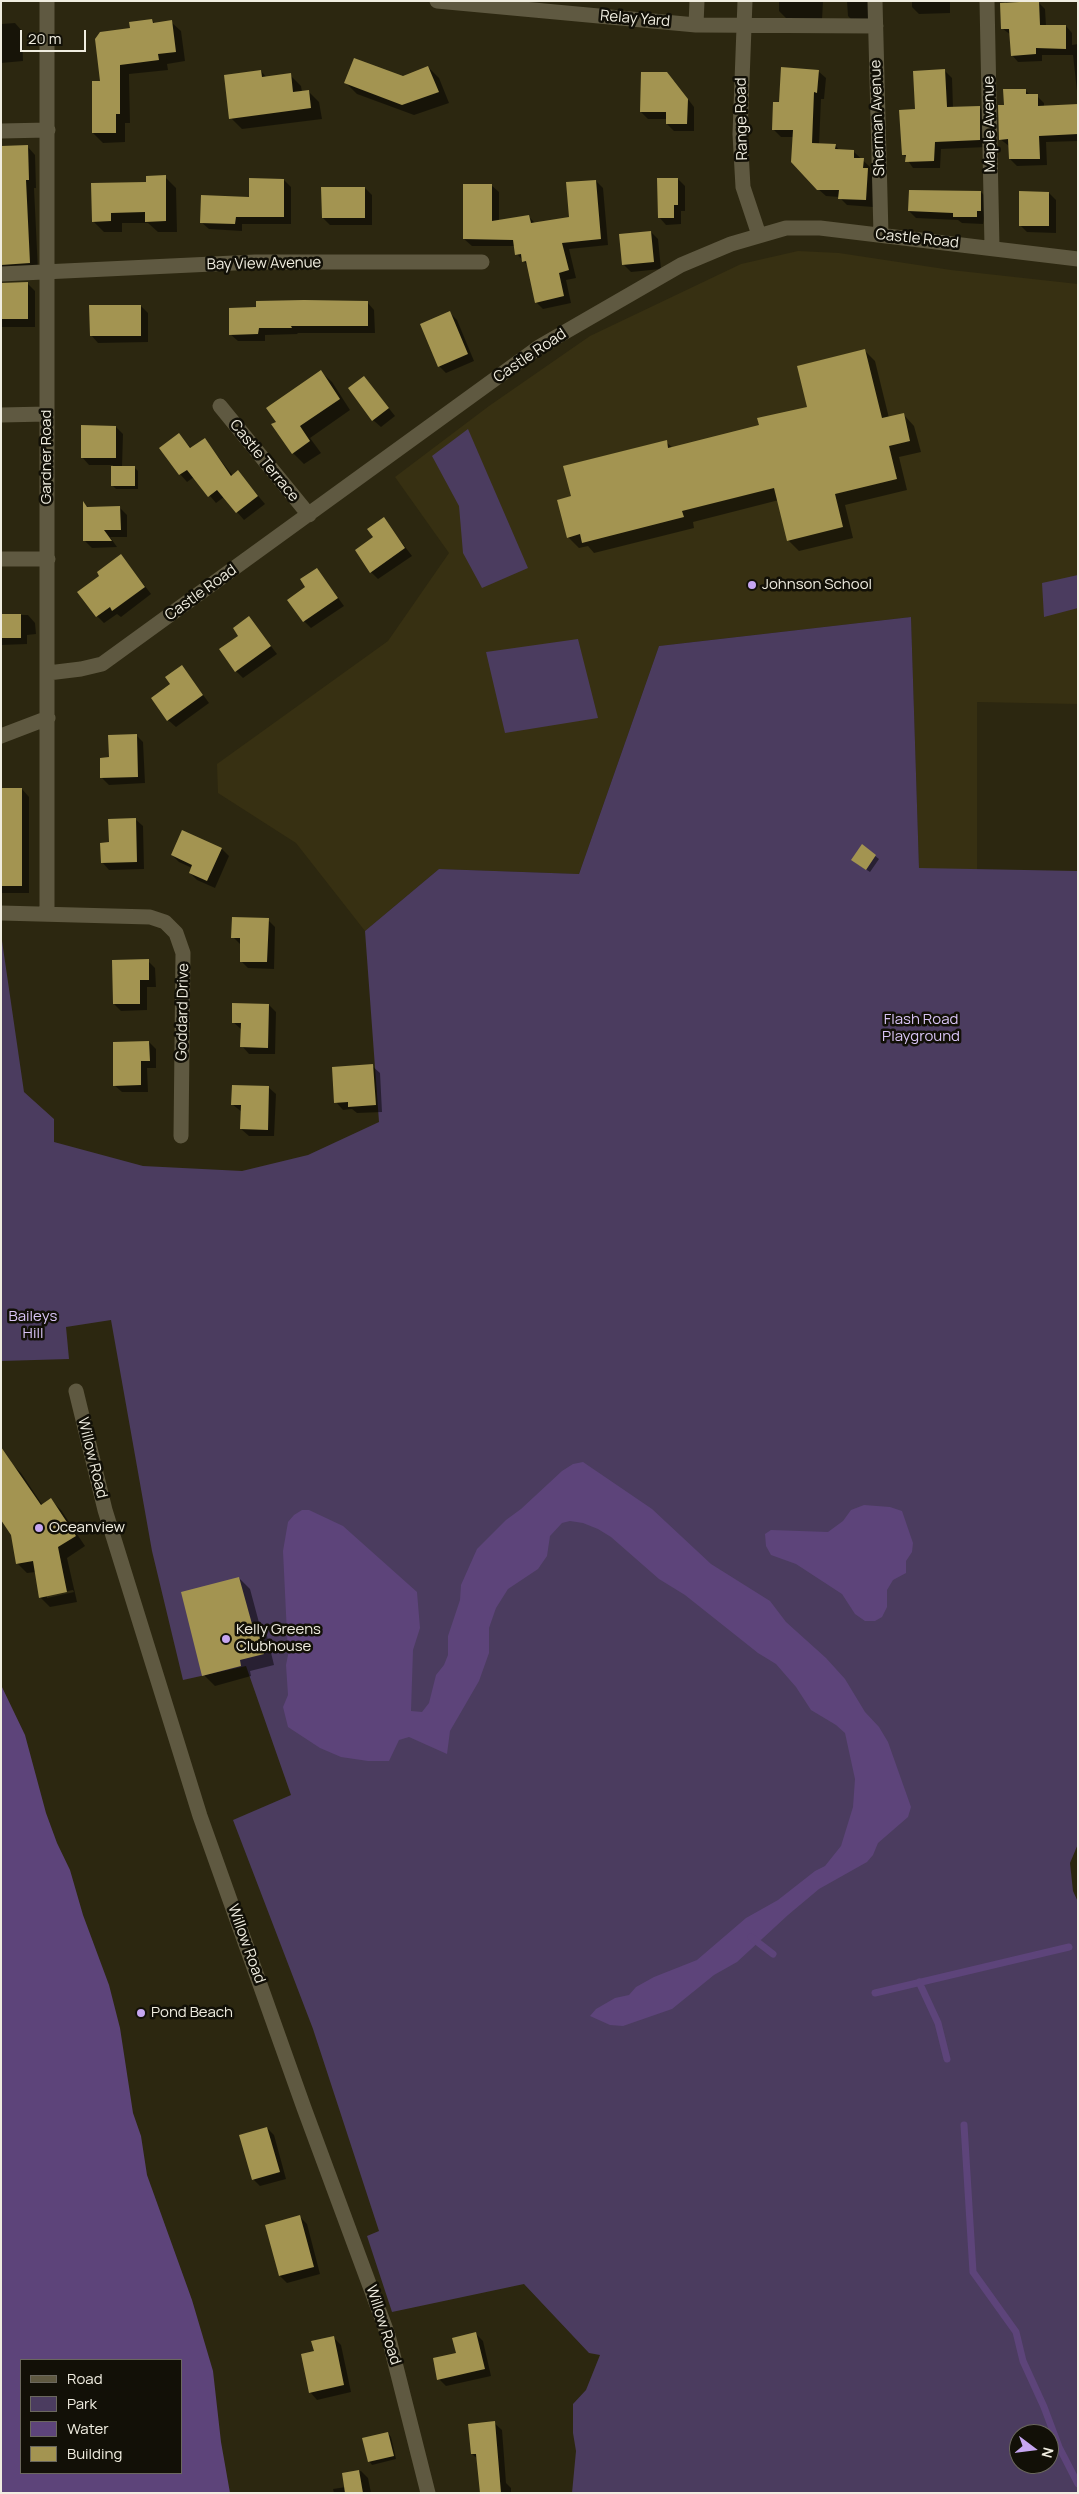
<!DOCTYPE html>
<style>
body{margin:0}
#map{position:relative;width:1079px;height:2494px;overflow:hidden;background:#2c2710;font-family:Manrope,sans-serif}
canvas{display:block}
.frame{position:absolute;inset:0;border:2px solid #f0ede0;pointer-events:none}
.legend{position:absolute;left:20px;top:2359px;width:162px;height:115px;box-sizing:border-box;background:#121007;border:1px solid #6b685e;margin:0;padding:6px 9px;list-style:none;font-size:15px;color:#f0ede0}
.legend li{display:flex;align-items:center;gap:10px;height:25px}
.legend b{width:25px;border:1px solid #6b685e}
.north{position:absolute;left:1009px;top:2424px;width:50px;height:50px;box-sizing:border-box;background:#121007;border:1px solid #6b685e;border-radius:50%;rotate:105deg;font-size:14px;font-weight:700;line-height:20px;text-align:center;color:#f0ede0}
.north::after{content:'';display:block;margin:auto;width:18px;height:22px;background:#c6a6f0;clip-path:polygon(50% 0,100% 100%,50% 72%,0 100%)}
.scale{position:absolute;left:20px;top:30px;width:66px;height:22px;box-sizing:border-box;border:2px solid #f0ede0;border-top:0;padding-left:6px;font-size:15px;line-height:18px;white-space:nowrap;color:#f0ede0;-webkit-text-stroke:4px #121007;paint-order:stroke}
</style>
<div id="map">
<canvas width="1079" height="2494"></canvas>
<div class="frame"></div>
<ul class="legend">
<li><b style="height:6px;background:#5f5941"></b>Road</li>
<li><b style="height:14px;background:#4b3c5f"></b>Park</li>
<li><b style="height:14px;background:#5d447a"></b>Water</li>
<li><b style="height:14px;background:#a39451"></b>Building</li>
</ul>
<div class="north">N</div>
<div class="scale">20 m</div>
</div>
<script>
const ctx = document.querySelector('canvas').getContext('2d');
ctx.lineJoin = 'round';
function fill(path, color) {
  ctx.fillStyle = color;
  ctx.fill(path, 'evenodd');
}
function poly(rows) {
  const path = new Path2D();
  for (const r of rows) {
    path.moveTo(r[0], r[1]);
    for (let i = 2; i < r.length; i += 2) path.lineTo(r[i], r[i + 1]);
  }
  return path;
}
function stroke(path, color, width, dash) {
  ctx.strokeStyle = color;
  ctx.lineWidth = width;
  ctx.lineCap = dash ? 'butt' : 'round';
  ctx.setLineDash(dash || []);
  ctx.stroke(path);
}
function write(font, color, halo, rows, align = 'center') {
  ctx.font = font + ' Manrope,sans-serif';
  ctx.lineWidth = 5;
  ctx.setLineDash([]);
  ctx.textBaseline = 'middle';
  ctx.strokeStyle = halo;
  ctx.fillStyle = color;
  for (const [text, x, y, turn = 0] of rows) {
    ctx.save();
    ctx.translate(x, y);
    ctx.rotate((+turn || 0) * Math.PI / 180);
    ctx.textAlign = isNaN(turn) ? turn : align;
    if (halo) ctx.strokeText(text, 0, 0);
    ctx.fillText(text, 0, 0);
    ctx.restore();
  }
}
fill(poly([
 [798,251,839,253,951,270,1078,284,1078,704,977,702,977,870,919,869,911,617,659,646,579,874,439,869,365,931,296,843,218,793,217,764,388,641,449,553,395,477,489,406,590,336,741,264]
]), '#373012');
fill(poly([
 [468,429,528,568,482,588,463,553,459,506,432,456],
 [1078,575,1078,608,1044,617,1042,583],
 [911,617,919,868,1078,871,1078,1844,1070,1863,1073,1891,1078,1902,1078,2493,572,2493,576,2451,573,2433,573,2404,586,2390,600,2355,589,2353,524,2284,392,2312,367,2236,379,2231,313,2029,233,1820,291,1795,246,1666,183,1680,152,1551,111,1320,66,1327,69,1359,1,1361,1,934,24,1092,54,1119,54,1142,143,1166,242,1171,308,1155,379,1122,365,931,439,869,579,874,659,646],
 [1019,2434,1049,2434,1049,2464,1019,2464],
 [578,639,598,718,505,733,486,652]
]), '#4b3c5f');
fill(poly([
 [583,1462,652,1509,711,1564,770,1601,786,1622,826,1658,845,1679,865,1712,879,1727,888,1742,911,1807,908,1817,878,1843,873,1855,867,1862,819,1889,788,1915,737,1962,714,1975,672,2009,623,2026,610,2025,590,2016,596,2009,615,1998,629,1995,636,1987,654,1977,697,1960,746,1918,778,1900,815,1871,825,1866,841,1846,853,1807,855,1779,845,1733,836,1725,811,1710,796,1687,776,1664,758,1653,685,1595,659,1579,611,1537,598,1529,583,1523,570,1521,562,1523,550,1536,547,1556,538,1569,508,1589,496,1608,489,1628,489,1653,479,1681,450,1731,447,1754,409,1737,399,1740,389,1761,368,1761,341,1757,320,1748,288,1727,283,1707,288,1695,286,1665,288,1655,283,1551,288,1522,294,1515,302,1510,309,1510,343,1526,417,1592,420,1628,413,1650,411,1711,422,1712,429,1703,436,1675,444,1665,448,1655,448,1636,460,1600,461,1585,477,1549,506,1520,521,1509,562,1471,573,1464],
 [864,1505,890,1507,902,1511,913,1543,912,1552,906,1561,906,1573,893,1580,887,1590,887,1607,882,1617,875,1621,865,1621,855,1614,842,1594,796,1564,771,1555,766,1546,765,1534,771,1530,828,1532,843,1521,851,1510],
 [1,1685,25,1735,46,1813,57,1843,70,1870,83,1915,109,1985,120,2028,133,2113,141,2136,147,2175,192,2300,213,2371,221,2442,230,2493,1,2493],
 [21,2360,181,2360,181,2473,21,2473]
]), '#5d447a');
fill(poly([
 [779,1,823,1,822,20,786,18,779,11],
 [847,1,871,1,871,23,855,23,848,16],
 [912,1,950,1,950,13,919,14,912,7],
 [1006,1,1039,3,1045,9,1046,26,1066,26,1072,33,1072,45,1078,44,1078,100,1073,55,1042,55,1042,61,1018,62,1012,55,1011,35,1003,29],
 [152,20,155,24,171,22,181,31,185,61,167,64,168,70,129,74,130,123,125,123,125,142,103,143,93,133,102,82,131,29],
 [15,23,22,31,23,61,1,63,1,24],
 [428,67,439,78,449,103,414,115,357,94,346,83,403,77],
 [261,71,267,78,290,75,301,86,302,92,308,91,319,102,322,119,242,129,231,118],
 [818,71,826,78,824,99,821,99,819,145,835,145,840,151,854,152,870,167,870,172,874,177,873,207,847,205,839,197,826,196,818,189,794,137,781,137,773,129,780,104],
 [945,71,952,78,953,108,979,107,986,114,987,147,941,149,940,168,913,168,904,155,916,111],
 [674,81,694,107,694,131,674,131,667,124,667,119,648,119,641,112],
 [1025,90,1031,96,1037,96,1044,103,1044,107,1078,106,1078,141,1046,142,1047,165,1017,166,1010,159,1009,146,1000,139,1005,106],
 [27,146,35,155,36,188,34,188,38,271,1,279,1,147],
 [165,177,176,188,177,232,158,232,148,223,122,223,122,232,104,232,93,221,147,183],
 [678,179,685,186,685,211,681,211,681,224,666,225,659,217],
 [284,180,291,187,291,224,242,224,242,231,209,229,201,222],
 [596,181,603,188,608,245,569,249,576,278,566,280,571,303,543,309,536,302,528,266,517,254,515,246,472,246,464,239,491,185,499,192,499,221,528,216,536,224,570,218],
 [365,188,372,195,372,225,330,225,323,218],
 [981,192,988,199,988,218,984,218,983,224,962,223,958,220,916,218,909,211],
 [1049,193,1056,200,1056,233,1027,232,1020,225],
 [651,232,658,239,661,269,631,272,623,264],
 [27,283,35,291,35,327,1,327,1,284],
 [367,302,374,310,375,333,297,333,298,334,265,335,265,341,238,341,230,334],
 [141,306,148,313,148,342,98,343,91,335],
 [450,313,457,320,474,361,446,373,439,366],
 [864,350,875,361,889,418,903,414,914,426,921,452,899,457,907,490,845,505,853,538,799,551,788,540,779,500,693,522,694,528,594,553,588,546,579,548,568,537,572,497,666,442,673,448,760,426,808,407],
 [321,372,332,382,350,410,310,438,321,453,304,464,293,453,277,422],
 [364,377,395,416,381,427,373,420],
 [116,427,123,434,122,467,135,468,138,471,138,489,116,489,112,485,113,465,89,465,82,457],
 [179,435,192,449,205,440,233,476,238,472,265,504,244,520,224,497,216,503,194,477,187,482,180,474],
 [84,504,89,508,120,508,127,515,127,537,110,537,117,547,92,548,85,541],
 [384,519,412,556,378,579,371,572],
 [121,555,151,594,121,617,117,614,104,623,97,616,101,576],
 [317,569,344,606,311,628,304,621,307,588],
 [1,615,28,615,35,623,36,634,27,635,27,644,1,645],
 [249,618,277,654,243,678,236,671,240,636],
 [182,666,209,703,176,727,168,720,172,685],
 [136,735,143,742,145,783,109,785,102,778,110,759],
 [22,789,29,797,29,893,2,893,1,790],
 [135,819,143,826,144,869,109,870,102,862,110,843],
 [183,831,222,849,229,856,215,888,197,880,190,873,192,868,179,862,172,855],
 [862,846,879,859,870,872,856,863],
 [268,920,275,927,274,969,248,968,241,961,241,945,233,937],
 [148,961,155,968,156,987,147,987,147,1010,121,1011,114,1004],
 [269,1005,276,1012,275,1054,249,1054,242,1046,242,1030,233,1022],
 [149,1042,156,1049,156,1068,147,1068,148,1092,122,1092,114,1085],
 [372,1066,380,1073,382,1112,357,1113,352,1109,343,1110,336,1102],
 [268,1087,276,1094,274,1136,249,1136,241,1129,242,1112,233,1105],
 [11,1463,21,1473,43,1506,51,1500,61,1510,85,1546,67,1558,77,1602,50,1607,40,1597,36,1572,27,1573,17,1563,13,1534],
 [73,1590,74,1592,47,1598,47,1595],
 [239,1578,250,1589,261,1630,267,1636,274,1665,250,1671,251,1676,215,1686,204,1675],
 [267,2128,274,2135,286,2179,260,2186,253,2179],
 [300,2217,307,2224,320,2274,287,2283,280,2276,267,2226],
 [476,2334,483,2341,491,2376,446,2386,439,2379],
 [334,2338,341,2345,351,2392,317,2400,310,2392,315,2352],
 [494,2423,502,2430,506,2483,511,2488,511,2493,482,2493,478,2459,472,2454],
 [388,2433,391,2437,396,2459,372,2465,369,2461],
 [361,2471,368,2478,371,2493,334,2493,333,2489,346,2487,343,2474]
]), '#0007');
stroke(poly([
 [751,1937,773,1954],
 [919,1982,938,2023,947,2059],
 [875,1993,1069,1947],
 [964,2125,973,2272,1016,2332,1023,2361,1044,2407,1059,2447,1078,2484]
]), '#5d447a', 7);
fill(poly([
 [1039,1,1040,25,1066,25,1066,49,1036,48,1036,54,1011,56,1009,29,1001,29,1000,3],
 [152,19,153,23,172,20,176,52,158,54,159,60,120,65,120,114,116,114,116,133,92,133,92,81,100,81,95,39,100,32,130,28,129,22],
 [354,58,403,76,428,66,439,92,402,105,344,83],
 [781,67,819,70,817,93,814,92,812,143,836,144,835,149,854,150,854,158,864,158,863,168,868,168,866,200,838,199,839,190,817,190,791,162,793,130,772,130,773,102,779,102],
 [945,69,947,107,980,106,980,140,935,142,934,161,905,162,906,155,902,155,899,110,915,109,913,71],
 [261,70,262,77,291,73,293,92,309,90,311,108,229,119,224,75],
 [641,72,667,72,688,99,687,124,666,124,666,112,640,112],
 [1003,89,1026,89,1026,94,1038,94,1038,106,1078,104,1078,134,1039,136,1040,159,1009,159,1008,139,999,140,998,105,1004,105],
 [28,145,29,180,26,180,30,263,1,265,1,146],
 [166,175,166,221,145,222,145,212,111,213,111,221,92,222,91,183,146,182,146,176],
 [249,178,284,179,284,217,236,217,235,224,200,223,201,195,249,197],
 [657,178,678,178,678,205,674,205,674,218,658,218],
 [596,180,601,239,562,243,569,270,559,273,564,296,535,303,526,261,522,262,521,254,515,255,513,240,463,239,463,184,492,184,492,221,529,215,531,223,569,217,566,182],
 [321,187,365,187,365,218,322,218],
 [909,190,981,191,981,211,977,211,977,217,953,217,953,213,908,211],
 [1019,191,1049,192,1049,226,1019,226],
 [651,231,654,262,622,265,619,234],
 [28,282,28,319,1,319,1,283],
 [304,300,368,301,368,326,291,326,292,328,259,328,258,334,229,335,229,308,256,307,256,301],
 [89,305,141,305,141,336,90,336],
 [450,311,468,354,438,367,420,324],
 [865,349,882,418,904,413,910,441,889,446,897,479,835,494,843,527,787,541,774,488,682,511,684,517,582,543,580,534,567,538,557,500,571,496,563,466,667,440,668,448,759,425,757,418,807,407,797,366],
 [321,370,340,399,300,426,310,441,292,454,271,424,276,422,266,408],
 [364,376,389,408,372,421,348,388],
 [81,425,116,426,116,458,81,458],
 [179,433,190,448,205,438,231,476,238,470,258,496,236,513,217,490,208,497,187,470,179,475,159,448],
 [111,466,135,466,135,486,111,486],
 [83,501,87,507,120,506,121,530,104,530,112,541,83,541],
 [384,517,405,548,370,573,355,550,373,537,367,529],
 [121,554,145,587,112,611,110,607,96,617,77,592,99,576,97,572],
 [317,568,338,598,303,622,287,600,305,587,300,579],
 [1,614,21,614,21,638,1,638],
 [249,616,271,646,235,672,219,649,238,636,233,628],
 [182,665,203,695,167,721,151,698,170,684,165,677],
 [137,734,138,777,100,778,100,758,109,757,108,735],
 [1,788,22,788,22,886,1,886],
 [136,818,137,862,101,863,100,843,109,842,108,819],
 [182,830,222,848,207,881,189,873,192,865,171,855],
 [862,844,876,855,866,870,851,860],
 [232,917,269,918,267,962,240,962,240,938,231,938],
 [149,959,149,980,140,980,140,1004,113,1004,112,960],
 [232,1003,269,1004,268,1048,240,1047,241,1023,232,1023],
 [149,1041,150,1061,141,1061,141,1085,113,1086,113,1042],
 [373,1064,376,1105,348,1107,348,1102,334,1103,332,1067],
 [232,1085,269,1086,268,1130,240,1129,241,1105,231,1105],
 [1,1447,41,1505,51,1498,76,1536,58,1547,67,1592,39,1598,33,1561,16,1564,11,1535,1,1520],
 [239,1577,252,1624,256,1623,264,1654,240,1660,241,1666,202,1676,181,1592],
 [267,2127,280,2172,252,2180,239,2135],
 [300,2215,314,2267,279,2276,265,2225],
 [476,2332,485,2369,437,2380,433,2358,456,2353,452,2338],
 [334,2336,344,2385,309,2393,301,2354,314,2351,311,2341],
 [495,2421,501,2493,480,2493,476,2454,471,2454,468,2424],
 [388,2432,394,2456,368,2462,362,2438],
 [359,2470,363,2493,345,2493,342,2473]
]), '#a39451');
stroke(poly([
 [437,1,696,25,876,26],
 [745,1,740,134,743,187,759,235],
 [875,1,881,235],
 [987,1,992,247],
 [696,25,697,1],
 [1,131,48,130],
 [1,274,255,262,482,262],
 [220,406,309,515],
 [1,415,47,414],
 [1,559,48,559],
 [48,673,81,669,102,664,539,347,681,265,731,244,786,228,820,228,1078,259],
 [1,736,48,718],
 [1,913,150,917,165,922,176,933,183,953,181,1136],
 [47,913,47,1],
 [76,1391,105,1510,200,1816,304,2108,388,2335,428,2493]
]), '#5f5941', 15);
for (const [x, y, r, color] of [
 [752,585,5,"#c6a6f0"],
 [39,1528,5,"#c6a6f0"],
 [226,1639,5,"#c6a6f0"],
 [141,2013,5,"#c6a6f0"]
]) {
  const dot = new Path2D();
  dot.arc(x, y, r, 0, 2 * Math.PI);
  ctx.fillStyle = color;
  ctx.fill(dot);
  stroke(dot, '#121007', 2);
}
write('15px', '#f0ede0', '#121007', [
 ["Relay Yard",635,19,5],
 ["Sherman Avenue",878,118,-92],
 ["Range Road",742,119,-91],
 ["Maple Avenue",990,124,-91],
 ["Castle Road",917,239,6],
 ["Bay View Avenue",264,264,-1],
 ["Castle Road",530,356,-34],
 ["Gardner Road",47,457,-90],
 ["Castle Terrace",264,461,51],
 ["Castle Road",201,593,-36],
 ["Goddard Drive",183,1012,-89],
 ["Willow Road",92,1458,76],
 ["Willow Road",246,1944,70],
 ["Willow Road",383,2325,72]
]);
write('15px', '#f0ede0', '#121007', [
 ["Johnson School",762,585],
 ["Oceanview",49,1528],
 ["Kelly Greens",236,1630],
 ["Clubhouse",236,1647],
 ["Pond Beach",151,2013]
], 'left');
write('15px', '#dac5f7', '#121007', [
 ["Flash Road",921,1020],
 ["Playground",921,1037],
 ["Baileys",33,1317],
 ["Hill",33,1334]
]);
</script>
